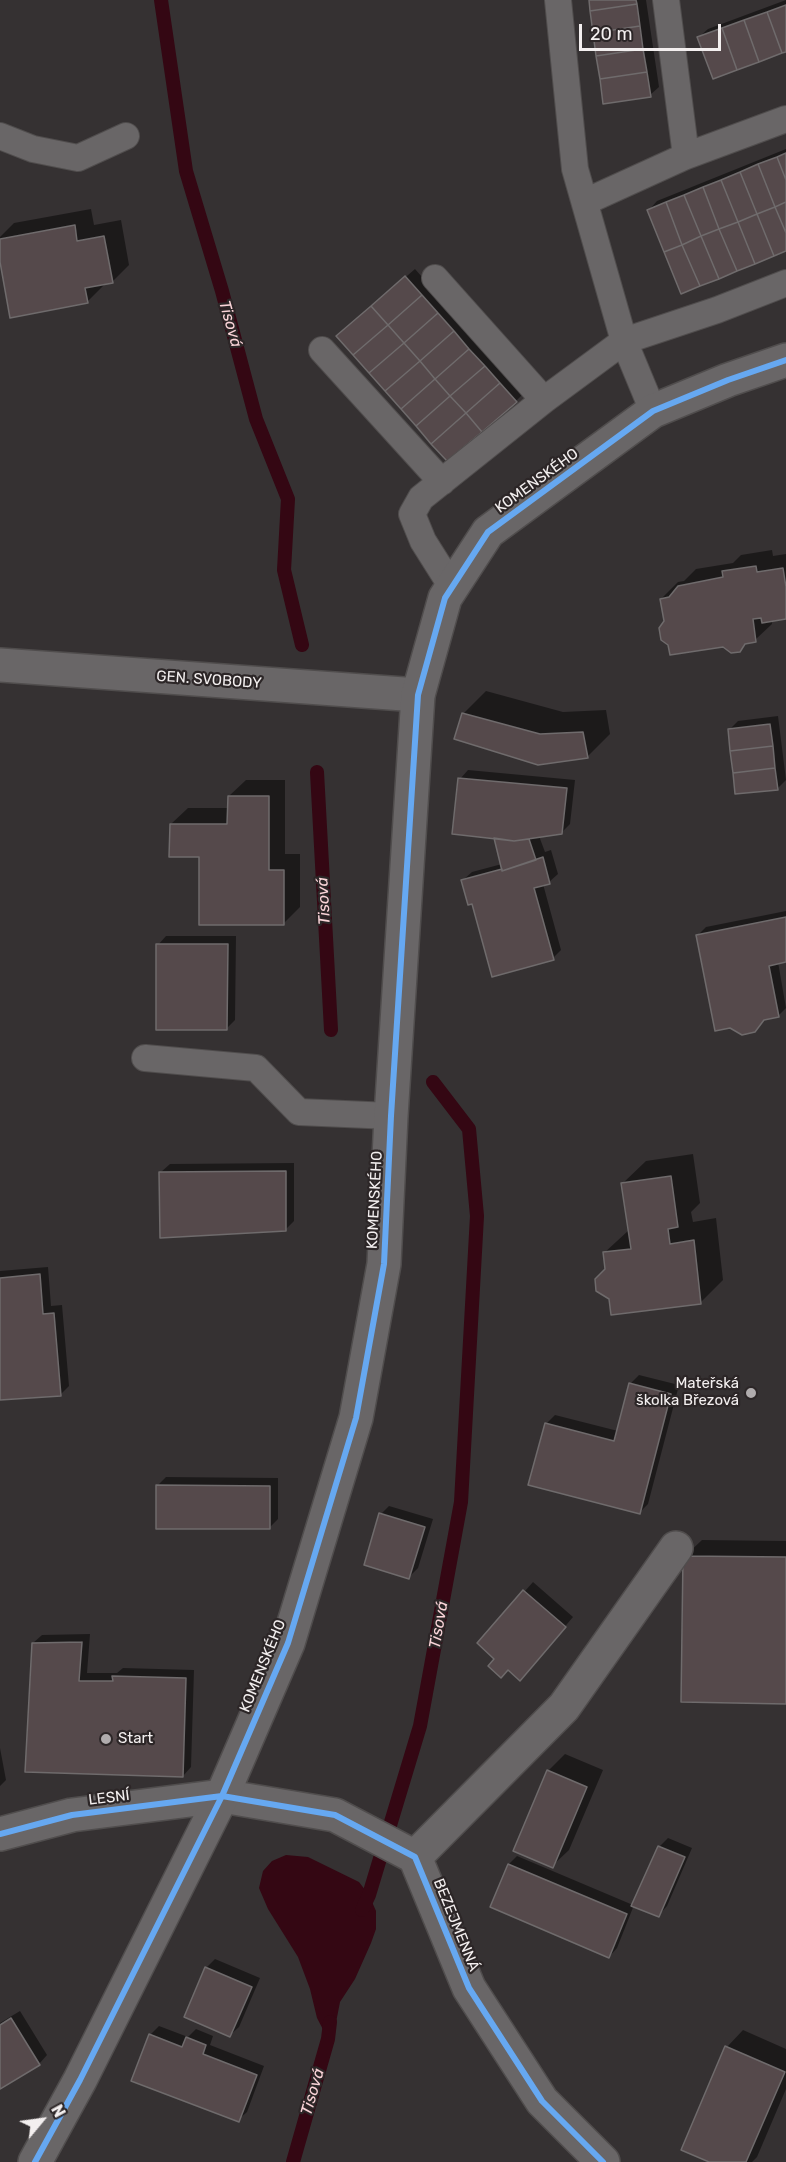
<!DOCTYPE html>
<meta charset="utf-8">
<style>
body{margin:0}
#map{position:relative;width:786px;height:2162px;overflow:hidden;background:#353132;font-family:Rubik,sans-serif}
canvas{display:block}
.north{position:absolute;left:12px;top:2090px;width:60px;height:60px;-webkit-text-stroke:4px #2c2627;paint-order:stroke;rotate:61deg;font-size:16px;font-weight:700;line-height:24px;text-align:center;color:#f3efef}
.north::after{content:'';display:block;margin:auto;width:21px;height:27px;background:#f3efef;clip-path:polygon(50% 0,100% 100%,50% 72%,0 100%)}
.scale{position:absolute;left:579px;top:24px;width:142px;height:27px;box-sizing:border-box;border:3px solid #f3efef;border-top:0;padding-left:8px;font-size:18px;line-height:21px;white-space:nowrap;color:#f3efef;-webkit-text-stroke:4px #2c2627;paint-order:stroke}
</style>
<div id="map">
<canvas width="786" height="2162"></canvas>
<div class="north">N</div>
<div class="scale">20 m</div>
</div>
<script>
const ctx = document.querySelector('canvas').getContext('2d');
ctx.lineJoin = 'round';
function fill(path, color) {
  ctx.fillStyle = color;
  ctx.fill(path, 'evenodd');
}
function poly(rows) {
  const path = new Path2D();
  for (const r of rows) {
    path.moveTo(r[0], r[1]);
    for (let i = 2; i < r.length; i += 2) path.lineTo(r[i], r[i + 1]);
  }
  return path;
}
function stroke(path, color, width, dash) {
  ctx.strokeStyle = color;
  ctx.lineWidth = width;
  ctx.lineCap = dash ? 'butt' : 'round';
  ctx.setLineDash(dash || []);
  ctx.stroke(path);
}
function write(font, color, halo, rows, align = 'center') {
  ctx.font = font + ' Rubik,sans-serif';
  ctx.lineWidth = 4.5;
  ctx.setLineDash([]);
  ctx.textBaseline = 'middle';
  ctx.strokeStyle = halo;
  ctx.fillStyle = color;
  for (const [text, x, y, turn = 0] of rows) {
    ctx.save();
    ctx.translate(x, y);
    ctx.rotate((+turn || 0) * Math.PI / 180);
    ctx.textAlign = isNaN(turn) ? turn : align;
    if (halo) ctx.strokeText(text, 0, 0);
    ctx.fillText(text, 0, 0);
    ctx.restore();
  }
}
fill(poly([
 [286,1855,308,1857,359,1882,369,1895,376,1911,376,1929,371,1943,355,1979,340,2002,333,2038,328,2039,317,2018,310,1989,298,1957,268,1909,259,1888,263,1871,272,1861]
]), '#340713');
fill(poly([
 [590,0,646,0,659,87,650,95],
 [786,0,786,50,699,37,708,29],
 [786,149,786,250,649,210,657,201],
 [91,209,94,225,121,220,129,265,113,281,103,283,104,285,87,302,0,254,0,237,14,223],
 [415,269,524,393,516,401,347,328],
 [772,550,773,556,786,554,786,618,772,620,772,624,755,640,748,642,739,650,723,646,666,621,661,599,678,582,684,581,696,569,733,563,741,555],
 [486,691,563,712,606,710,610,734,587,757,463,714],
 [778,716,786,780,778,788,729,730,738,721],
 [468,770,575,780,570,824,561,833,539,836,545,852,551,850,558,874,549,882,543,884,561,950,553,958,473,902,463,880,472,872,502,864,495,837,460,779],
 [246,780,285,780,285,854,300,854,300,907,283,924,201,856,171,824,188,808,229,808,229,796],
 [786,911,786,961,778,962,786,1008,778,1016,766,1018,755,1031,697,936,706,927],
 [166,936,236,936,235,1020,226,1029,158,945],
 [693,1154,700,1203,691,1212,693,1222,716,1218,723,1280,700,1303,606,1270,604,1253,629,1230,623,1183,646,1161],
 [294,1163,294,1221,285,1230,161,1172,170,1164],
 [48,1267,51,1306,62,1305,69,1386,61,1394,0,1399,0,1271],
 [639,1375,679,1385,648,1504,639,1513,530,1484,547,1423,555,1415,618,1431,630,1384],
 [166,1477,278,1478,278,1519,269,1528,157,1486],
 [389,1506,433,1519,418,1568,409,1577,381,1514],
 [702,1540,786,1541,786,1702,685,1556],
 [533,1582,573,1617,528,1670,497,1659,479,1643],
 [90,1634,87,1673,117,1673,123,1668,194,1670,191,1767,183,1776,33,1643,42,1635],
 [0,1748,6,1780,0,1786],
 [565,1754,603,1770,569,1850,552,1866,548,1771],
 [668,1838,692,1848,667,1906,659,1915,634,1905,617,1948,609,1957,509,1864,517,1856,633,1905,659,1847],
 [215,1959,260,1978,239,2027,230,2035,206,1968],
 [20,2011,47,2055,39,2064,0,2088,0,2023],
 [159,2026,188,2037,196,2029,213,2036,210,2045,264,2066,247,2112,238,2120,150,2035],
 [743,2030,786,2049,786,2089,757,2157,752,2162,713,2162,727,2047]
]), '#0007');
stroke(poly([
 [161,0,186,171,222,291,256,419,288,499,284,570,302,645],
 [317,772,331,1030],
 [362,1910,369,1895,420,1726,461,1502,477,1216,469,1129,433,1082],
 [293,2162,328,2039,330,2022]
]), '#340713', 14);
const building = poly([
 [589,0,636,0,637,4,590,11,589,0],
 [637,4,640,26,593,33,590,11,637,4],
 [786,5,786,52,782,53,767,12,786,5],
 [767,12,782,53,759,62,744,20,767,12],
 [744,20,759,62,737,70,722,28,744,20],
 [640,26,643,49,596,56,593,33,640,26],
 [722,28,737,70,713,79,697,37,722,28],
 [643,49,647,72,600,79,596,56,643,49],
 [647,72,651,97,603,104,600,79,647,72],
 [786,153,786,180,777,157,786,153],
 [777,157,786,180,786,202,775,207,758,164,777,157],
 [758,164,775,207,757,214,740,172,758,164],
 [740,172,757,214,738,222,721,180,740,172],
 [721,180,738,222,719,229,703,187,721,180],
 [703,187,719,229,701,236,684,195,703,187],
 [684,195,701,236,682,245,666,202,684,195],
 [666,202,682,245,664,252,647,210,666,202],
 [786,202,786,233,775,207,786,202],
 [775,207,786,233,786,251,774,256,757,214,775,207],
 [757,214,774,256,755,264,738,222,757,214],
 [738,222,755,264,737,271,719,229,738,222],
 [75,225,77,241,104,236,113,283,85,288,88,303,10,318,0,262,0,239,75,225],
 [719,229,737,271,719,279,701,236,719,229],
 [701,236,719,279,700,286,682,245,701,236],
 [682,245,700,286,681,294,664,252,682,245],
 [405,276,422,295,388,325,371,306,405,276],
 [422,295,438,313,404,343,388,325,422,295],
 [371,306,388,325,353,355,336,336,371,306],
 [438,313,454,331,420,361,404,343,438,313],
 [388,325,404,343,369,373,353,355,388,325],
 [454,331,469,349,435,379,420,361,454,331],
 [404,343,420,361,385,391,369,373,404,343],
 [469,349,485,366,450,396,435,379,469,349],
 [420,361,435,379,401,409,385,391,420,361],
 [485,366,500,383,466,413,450,396,485,366],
 [435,379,450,396,416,426,401,409,435,379],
 [500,383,517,402,482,432,466,413,500,383],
 [450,396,466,413,431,444,416,426,450,396],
 [466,413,482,432,447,461,431,444,466,413],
 [756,566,757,572,783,568,786,587,786,619,762,623,761,618,753,619,756,642,745,644,740,652,731,653,723,647,670,655,668,645,661,640,659,628,664,621,660,599,669,597,678,586,723,577,722,571,756,566],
 [462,713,540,734,583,732,588,758,538,765,454,739,462,713],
 [770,724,773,746,730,751,728,729,770,724],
 [773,746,775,768,733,773,730,751,773,746],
 [775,768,778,790,735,794,733,773,775,768],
 [458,778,567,788,562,834,514,841,452,834,458,778],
 [228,796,269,796,269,870,284,870,284,925,199,925,199,857,169,857,170,824,227,824,228,796],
 [494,838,514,841,529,839,536,860,502,871,494,838],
 [543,857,550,884,534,888,554,960,492,977,472,904,468,905,461,880,502,869,502,871,543,857],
 [786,917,786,962,769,966,779,1017,764,1020,755,1032,742,1035,730,1028,715,1031,696,935,786,917],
 [156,944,228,944,227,1030,156,1030,156,944],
 [286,1171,286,1231,160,1238,159,1172,286,1171],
 [671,1176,678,1227,668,1229,670,1244,694,1240,701,1304,611,1315,609,1299,596,1291,595,1279,605,1269,603,1252,631,1249,621,1183,671,1176],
 [40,1274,43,1314,54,1313,61,1396,0,1400,0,1278,40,1274],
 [629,1383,671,1394,640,1514,528,1485,545,1423,614,1441,629,1383],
 [156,1485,270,1486,270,1529,156,1529,156,1485],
 [379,1513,425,1527,409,1579,364,1565,379,1513],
 [683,1556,786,1557,786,1704,681,1702,683,1556],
 [523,1590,566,1627,520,1681,508,1670,501,1678,488,1666,494,1659,477,1643,523,1590],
 [82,1642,79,1681,113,1681,112,1676,186,1678,183,1777,25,1772,32,1643,82,1642],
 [547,1770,587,1787,553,1868,513,1851,547,1770],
 [658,1846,685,1857,659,1917,631,1906,658,1846],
 [508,1864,627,1914,609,1958,490,1907,508,1864],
 [205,1967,252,1987,230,2037,184,2017,205,1967],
 [11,2018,40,2065,0,2089,0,2025,11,2018],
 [149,2034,182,2047,186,2037,206,2045,203,2054,257,2075,239,2122,131,2081,149,2034],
 [725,2046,785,2072,746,2162,709,2162,681,2150,725,2046]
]);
fill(building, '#55494b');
stroke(building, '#6f6b6c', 1.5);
const lane = poly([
 [558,0,575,169,624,341,717,310,786,283],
 [666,0,686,156],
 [0,136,33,149,78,158,126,136],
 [585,202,686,156,786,119],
 [435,278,544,400,421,498,412,514,423,541,452,587],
 [322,350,442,482],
 [544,400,624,341,653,411],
 [145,1058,256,1068,299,1112,391,1116]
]);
const street = poly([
 [0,665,418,695],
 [0,1834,72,1815,222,1796,335,1815,415,1857,469,1988,542,2101,603,2162],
 [415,1857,564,1707,676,1548]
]);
const secondary = poly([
 [35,2162,80,2080,222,1796,288,1643,356,1418,384,1264,391,1116,418,695,445,598,488,532,653,411,728,380,786,360]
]);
stroke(lane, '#504d4d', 28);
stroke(street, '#504d4d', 36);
stroke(secondary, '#504d4d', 36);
stroke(lane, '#696667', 26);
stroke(street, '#696667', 33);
stroke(secondary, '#696667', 33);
stroke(poly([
 [0,1834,72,1815,222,1796,335,1815,415,1857,469,1988,542,2101,603,2162],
 [35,2162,80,2080,222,1796,288,1643,356,1418,384,1264,391,1116,418,695,445,598,488,532,653,411,728,380,786,360]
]), '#66a8f1', 6);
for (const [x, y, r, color] of [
 [751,1393,6,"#b0acad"],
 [106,1739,6,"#b0acad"]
]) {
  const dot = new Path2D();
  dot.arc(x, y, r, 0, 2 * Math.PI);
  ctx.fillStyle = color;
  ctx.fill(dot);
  stroke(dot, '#2c2627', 2);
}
write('15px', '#f3efef', '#2c2627', [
 ["KOMENSKÉHO",537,481,-36],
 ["GEN. SVOBODY",209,680,4],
 ["KOMENSKÉHO",375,1200,-87],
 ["KOMENSKÉHO",263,1666,-68],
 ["LESNÍ",109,1798,-7],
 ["BEZEJMENNÁ",456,1925,68]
]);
write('15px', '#f3efef', '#2c2627', [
 ["Mateřská",739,1384],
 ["školka Březová",739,1401],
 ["Start",118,1739,"left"]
], 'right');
write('italic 16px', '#fad4d8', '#2c2627', [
 ["Tisová",230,324,74],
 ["Tisová",324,901,-93],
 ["Tisová",439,1625,-80],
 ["Tisová",313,2092,-74]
]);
</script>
